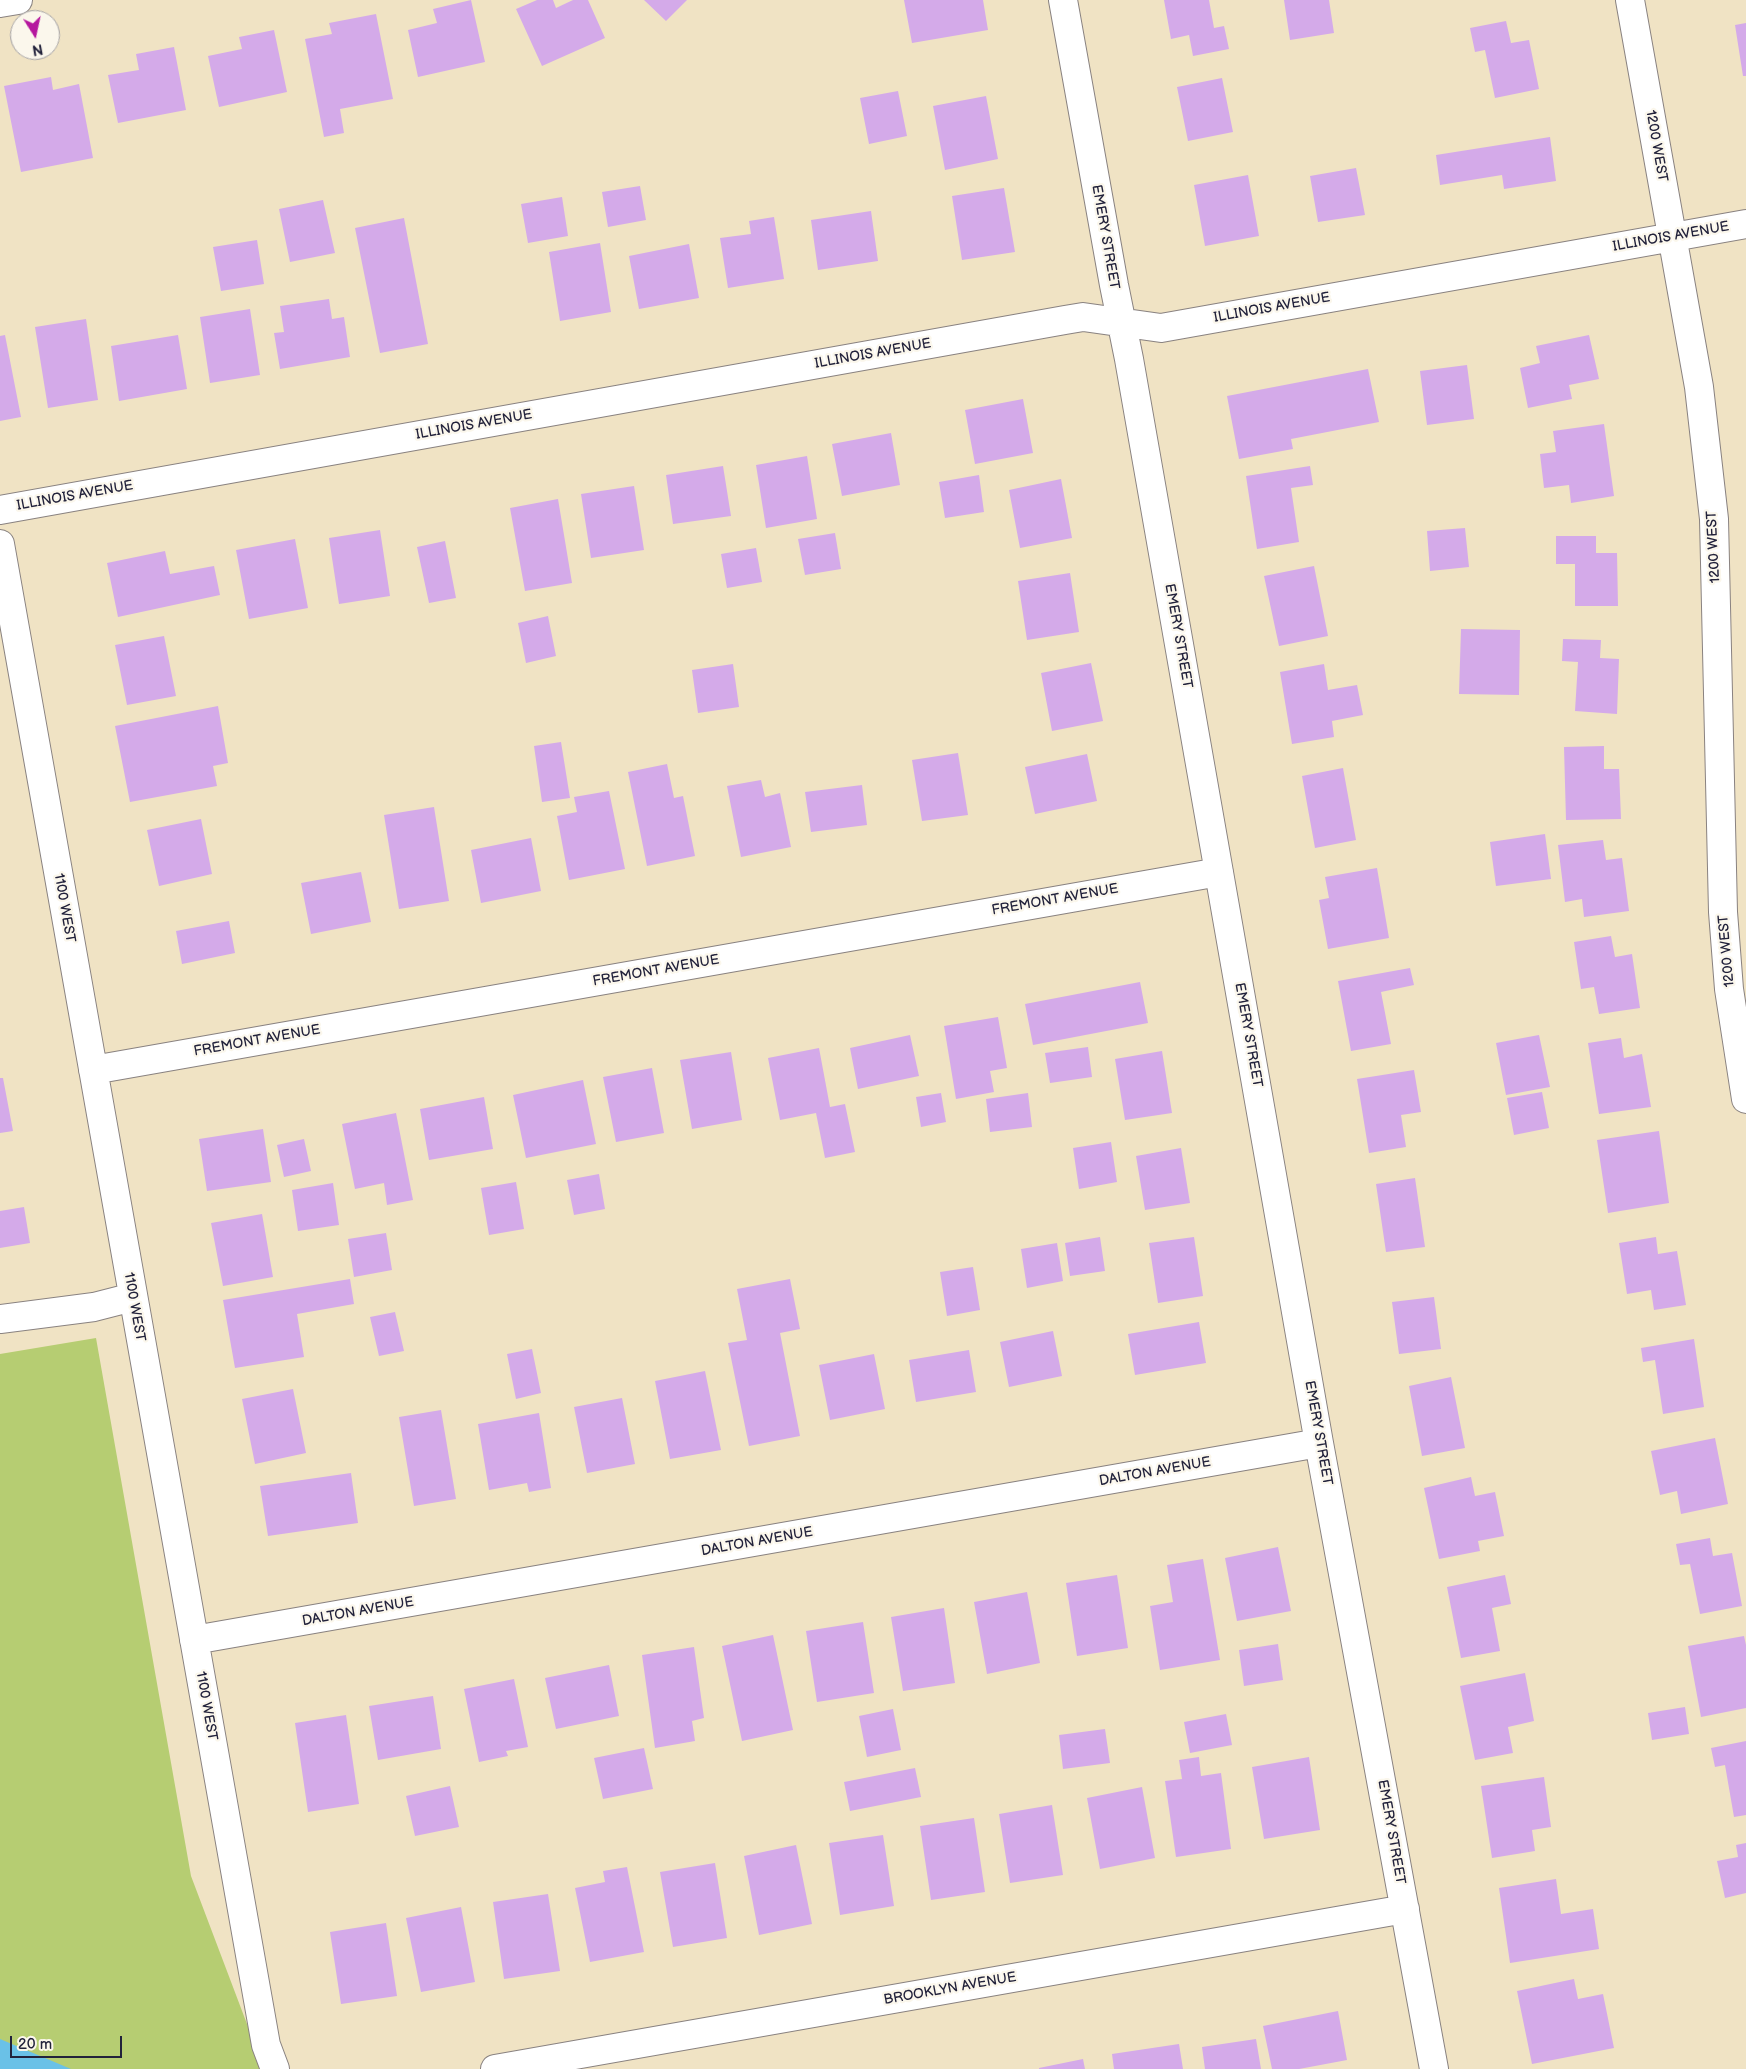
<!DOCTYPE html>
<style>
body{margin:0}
#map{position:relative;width:1746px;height:2069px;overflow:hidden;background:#f0e3c4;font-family:"Balsamiq Sans",sans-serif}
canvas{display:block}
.north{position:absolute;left:10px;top:10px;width:50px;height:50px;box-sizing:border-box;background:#fbf7ec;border:1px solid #a4a2a5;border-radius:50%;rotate:170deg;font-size:14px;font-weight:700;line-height:20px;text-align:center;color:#22223b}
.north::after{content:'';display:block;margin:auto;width:18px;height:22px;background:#b5179e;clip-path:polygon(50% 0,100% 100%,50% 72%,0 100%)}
.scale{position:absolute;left:10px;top:2036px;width:112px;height:22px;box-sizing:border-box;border:2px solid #22223b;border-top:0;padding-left:6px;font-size:15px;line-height:18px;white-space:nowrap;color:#22223b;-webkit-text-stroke:4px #fbf7ec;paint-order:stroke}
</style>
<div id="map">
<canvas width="1746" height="2069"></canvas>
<div class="north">N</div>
<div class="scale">20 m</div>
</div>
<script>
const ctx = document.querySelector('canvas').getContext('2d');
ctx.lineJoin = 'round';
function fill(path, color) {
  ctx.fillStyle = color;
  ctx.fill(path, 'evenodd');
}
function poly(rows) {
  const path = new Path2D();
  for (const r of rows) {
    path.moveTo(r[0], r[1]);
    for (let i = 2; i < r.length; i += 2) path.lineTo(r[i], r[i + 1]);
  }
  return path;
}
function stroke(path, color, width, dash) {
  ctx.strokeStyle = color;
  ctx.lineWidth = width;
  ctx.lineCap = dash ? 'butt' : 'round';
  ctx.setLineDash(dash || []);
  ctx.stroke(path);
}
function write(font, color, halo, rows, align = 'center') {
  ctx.font = font + ' "Balsamiq Sans",sans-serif';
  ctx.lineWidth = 4.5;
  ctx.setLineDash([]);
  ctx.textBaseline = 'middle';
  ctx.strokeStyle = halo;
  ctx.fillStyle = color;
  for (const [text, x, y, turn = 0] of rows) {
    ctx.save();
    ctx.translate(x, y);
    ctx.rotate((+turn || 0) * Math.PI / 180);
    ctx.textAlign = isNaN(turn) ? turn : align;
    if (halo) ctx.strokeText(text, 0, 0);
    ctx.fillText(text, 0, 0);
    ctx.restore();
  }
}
fill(poly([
 [96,1338,191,1876,264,2069,0,2069,0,1354]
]), '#b6cd72');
fill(poly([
 [0,2039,71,2069,0,2069]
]), '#6ac1e7');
fill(poly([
 [471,0,485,62,418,77,408,30,437,23,433,9],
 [537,0,553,0,556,8,573,0,588,0,605,38,542,66,516,9],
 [644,0,687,0,666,21],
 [904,0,983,0,988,30,912,43],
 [1164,0,1209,0,1214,28,1224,26,1229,49,1193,56,1189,35,1171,39],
 [1284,0,1329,0,1334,33,1290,40],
 [376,14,393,99,340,109,344,133,324,137,305,39,332,34,329,23],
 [1506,21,1511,43,1529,40,1539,89,1495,98,1485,50,1475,52,1470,28],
 [1746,23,1746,76,1743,76,1735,25],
 [274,30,287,92,219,107,208,56,242,49,239,37],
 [174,47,186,110,118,123,108,75,139,70,136,54],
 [51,77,53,90,79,84,93,158,21,172,4,86],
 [1222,78,1233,132,1188,141,1177,87],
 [898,91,907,136,869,144,860,98],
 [986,96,998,159,945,170,933,106],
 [1550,137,1556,181,1504,189,1502,175,1440,185,1436,155],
 [1356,168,1365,215,1318,222,1310,176],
 [1248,175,1259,236,1205,246,1194,185],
 [640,186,646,220,608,227,602,192],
 [1004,188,1015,252,962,260,952,196],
 [562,197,568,236,528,243,521,204],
 [323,200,335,253,290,262,279,209],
 [871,211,878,261,818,270,811,220],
 [774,217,784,279,728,288,720,238,751,234,749,221],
 [404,218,428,344,380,353,355,228],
 [257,240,264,284,221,291,213,247],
 [600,243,611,312,560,321,549,252],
 [689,244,699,298,639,309,629,256],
 [329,299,332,319,344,317,350,357,280,369,274,333,284,332,280,306],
 [250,309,260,375,210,383,200,317],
 [86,319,98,400,48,408,35,327],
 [5,335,21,417,0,421,0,336],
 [178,335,187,389,119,401,111,346],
 [1589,335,1599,379,1569,385,1572,399,1528,408,1520,368,1540,363,1536,346],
 [1467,365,1474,419,1427,425,1420,371],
 [1368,369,1379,422,1291,439,1293,449,1239,459,1227,396],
 [1023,399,1033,453,975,464,965,410],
 [1604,424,1614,496,1571,503,1569,485,1544,488,1540,454,1556,452,1553,431],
 [891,433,900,485,842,496,832,444],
 [807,456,817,519,766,528,756,465],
 [723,466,731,516,673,524,666,475],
 [1310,466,1313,485,1291,488,1299,542,1257,549,1246,476],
 [979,475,984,512,945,518,939,482],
 [1061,479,1072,538,1020,548,1009,490],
 [634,486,644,550,591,558,581,494],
 [558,499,572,583,525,591,510,508],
 [1465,528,1469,567,1430,571,1427,531],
 [380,530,390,596,339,604,329,538],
 [835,533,841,569,805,575,798,539],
 [1556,536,1596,536,1596,553,1617,553,1618,606,1575,606,1575,564,1556,564],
 [295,539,308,608,249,619,236,550],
 [445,541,456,598,429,603,417,547],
 [756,548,762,582,727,588,721,554],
 [165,551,170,574,214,566,220,595,118,617,107,563],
 [1314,566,1328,636,1279,646,1264,576],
 [1070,573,1079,632,1027,640,1018,581],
 [548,616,556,656,526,663,518,623],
 [1461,629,1520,630,1519,695,1459,694],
 [164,636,176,696,127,705,115,645],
 [1563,639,1601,640,1600,658,1619,659,1617,714,1575,711,1578,662,1562,661],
 [1091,663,1103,721,1052,731,1041,673],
 [733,664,739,707,698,713,692,670],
 [1324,664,1328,690,1357,685,1363,715,1332,721,1334,737,1292,744,1280,672],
 [218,706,228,763,213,766,217,786,130,802,115,726],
 [561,742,570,798,542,802,534,746],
 [1604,746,1604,769,1619,769,1621,819,1566,820,1564,747],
 [958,753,968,815,922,821,912,760],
 [1087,754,1097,801,1035,814,1025,767],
 [667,764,674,798,683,796,695,856,647,866,628,772],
 [1343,768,1356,840,1315,848,1302,776],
 [761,780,765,797,780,793,791,847,741,857,727,786],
 [862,785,867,825,811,832,805,792],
 [609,791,625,869,569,880,557,816,577,812,574,797],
 [434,807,449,901,399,909,384,815],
 [201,819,212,874,159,886,147,830],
 [1545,834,1551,879,1496,886,1490,842],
 [531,838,541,891,481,903,471,850],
 [1603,840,1606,860,1622,858,1629,911,1584,917,1582,899,1565,902,1558,845],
 [1377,868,1389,938,1328,949,1319,900,1329,898,1325,877],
 [361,872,371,922,311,934,301,883],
 [229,921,235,953,182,964,176,931],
 [1611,936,1615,957,1632,954,1640,1008,1599,1014,1594,987,1581,989,1574,942],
 [1410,968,1414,985,1381,992,1391,1044,1351,1051,1338,981],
 [1140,982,1148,1023,1033,1045,1025,1004],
 [998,1017,1007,1068,990,1071,994,1092,956,1099,944,1026],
 [910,1035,919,1076,858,1089,850,1048],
 [1539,1035,1550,1087,1506,1095,1496,1043],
 [1621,1038,1624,1058,1642,1054,1651,1107,1599,1114,1588,1043],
 [1088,1047,1092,1077,1050,1083,1045,1053],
 [819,1048,830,1107,845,1104,855,1152,825,1158,816,1113,780,1120,768,1058],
 [1162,1051,1172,1113,1125,1120,1115,1059],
 [731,1052,742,1120,692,1129,680,1060],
 [652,1068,664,1133,616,1142,603,1077],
 [1414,1070,1421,1112,1401,1115,1406,1147,1369,1153,1357,1079],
 [0,1078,3,1078,13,1131,0,1133],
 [583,1080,596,1144,526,1158,513,1095],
 [1542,1092,1549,1128,1514,1135,1507,1098],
 [941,1093,946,1122,921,1127,916,1097],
 [1028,1093,1032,1127,990,1132,986,1099],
 [484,1097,493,1149,429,1160,420,1109],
 [396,1113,413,1200,387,1205,384,1183,355,1189,342,1124],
 [263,1129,271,1182,207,1191,199,1139],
 [1659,1131,1669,1203,1608,1213,1597,1140],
 [304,1139,311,1171,284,1177,277,1145],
 [1111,1142,1117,1182,1079,1189,1073,1148],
 [1181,1148,1190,1203,1145,1210,1136,1156],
 [599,1174,605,1209,574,1215,567,1180],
 [1415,1178,1425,1247,1386,1252,1376,1184],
 [516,1182,524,1229,489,1235,481,1188],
 [333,1183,339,1225,298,1231,292,1190],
 [24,1207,30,1243,0,1248,0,1211],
 [262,1214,273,1277,223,1286,211,1223],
 [386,1233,392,1270,354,1277,348,1239],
 [1100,1237,1105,1271,1070,1276,1065,1243],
 [1194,1237,1203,1296,1158,1303,1149,1243],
 [1656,1237,1658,1254,1677,1251,1686,1305,1654,1310,1651,1290,1627,1294,1619,1243],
 [1057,1243,1063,1281,1027,1288,1021,1249],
 [973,1267,980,1310,947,1316,940,1272],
 [350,1279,354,1304,297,1314,304,1357,235,1368,223,1300],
 [790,1279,800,1329,780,1333,800,1436,749,1446,728,1343,747,1340,737,1289],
 [1434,1297,1441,1349,1399,1354,1392,1302],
 [395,1312,404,1351,379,1356,370,1317],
 [1199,1322,1206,1363,1135,1375,1128,1334],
 [1053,1331,1062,1376,1009,1387,1000,1342],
 [1694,1339,1704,1407,1663,1414,1655,1360,1643,1362,1641,1348],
 [532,1349,541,1393,516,1399,507,1354],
 [969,1350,976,1392,916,1402,909,1360],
 [874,1354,885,1409,830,1420,819,1365],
 [705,1371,721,1450,670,1459,655,1381],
 [1451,1377,1465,1448,1422,1456,1409,1386],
 [293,1389,306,1453,255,1464,242,1399],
 [622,1398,635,1464,587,1473,574,1407],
 [441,1410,456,1499,414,1506,399,1417],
 [539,1413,551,1488,529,1492,527,1483,489,1490,478,1424],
 [1715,1438,1728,1504,1681,1514,1677,1491,1660,1495,1651,1451],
 [351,1473,358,1523,268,1536,260,1486],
 [1471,1477,1475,1496,1495,1492,1504,1536,1478,1541,1480,1551,1439,1559,1424,1488],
 [1710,1538,1713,1556,1732,1553,1742,1606,1700,1614,1690,1564,1680,1565,1676,1544],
 [1278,1547,1291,1611,1237,1621,1225,1558],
 [1203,1559,1220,1660,1160,1670,1150,1606,1173,1602,1167,1565],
 [1117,1575,1128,1648,1077,1656,1066,1583],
 [1505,1575,1511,1604,1492,1608,1500,1651,1461,1658,1447,1587],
 [1027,1592,1040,1663,987,1674,974,1602],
 [944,1608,955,1683,903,1691,891,1617],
 [863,1622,874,1693,817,1702,806,1631],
 [773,1635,793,1730,742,1741,722,1646],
 [1744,1636,1746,1645,1746,1708,1701,1717,1688,1646],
 [1278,1644,1283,1680,1244,1686,1239,1650],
 [694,1647,704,1718,692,1721,695,1741,655,1748,642,1655],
 [609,1665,619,1716,556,1729,545,1678],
 [1525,1673,1534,1721,1508,1727,1513,1753,1475,1760,1460,1686],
 [514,1679,528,1747,506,1751,508,1756,479,1762,464,1689],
 [433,1696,441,1749,378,1760,369,1706],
 [1685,1707,1689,1734,1652,1740,1648,1713],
 [893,1709,901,1750,867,1757,859,1716],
 [1226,1714,1232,1745,1190,1753,1184,1722],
 [346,1715,359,1804,308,1812,295,1723],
 [1105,1729,1110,1763,1063,1769,1059,1735],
 [1746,1741,1746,1815,1734,1817,1725,1765,1715,1767,1711,1748],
 [644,1748,653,1789,603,1799,594,1758],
 [1199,1757,1201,1776,1221,1773,1231,1849,1176,1857,1165,1781,1182,1779,1179,1760],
 [1309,1757,1320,1830,1264,1839,1252,1767],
 [915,1768,921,1797,850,1811,844,1782],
 [1544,1777,1551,1827,1532,1830,1535,1851,1492,1858,1481,1786],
 [450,1786,459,1827,415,1836,406,1796],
 [1142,1787,1155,1858,1100,1869,1087,1798],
 [1052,1805,1063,1875,1010,1883,999,1814],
 [974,1818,985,1892,931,1900,920,1826],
 [883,1835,894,1906,840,1915,829,1843],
 [1746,1843,1746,1893,1725,1898,1717,1861,1738,1857,1736,1845],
 [796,1845,812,1924,759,1935,744,1856],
 [715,1863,727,1938,673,1947,660,1872],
 [627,1867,644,1952,590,1962,575,1888,605,1882,603,1871],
 [1556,1879,1561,1914,1593,1909,1599,1949,1510,1963,1499,1888],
 [548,1894,560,1971,504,1979,493,1902],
 [461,1907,475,1982,421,1992,406,1918],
 [386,1923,397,1996,341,2004,330,1932],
 [1574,1979,1578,1999,1603,1994,1614,2048,1532,2064,1517,1991],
 [1338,2011,1347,2060,1299,2069,1272,2069,1263,2026],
 [1256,2039,1261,2069,1205,2069,1202,2047],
 [1179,2044,1183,2069,1114,2069,1112,2054],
 [1083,2059,1085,2069,1039,2069,1039,2068]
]), '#d4aae9');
const minor = poly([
 [1063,0,1114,285,1129,359,1319,1443,1434,2069],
 [1630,0,1699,387,1714,519,1723,912,1729,989,1746,1099],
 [0,3,18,0],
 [0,510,1065,320,1083,317,1161,328,1746,224],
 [0,544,266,2045,275,2069],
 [93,1070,1219,872],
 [0,1319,94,1307,133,1297],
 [194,1640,1319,1443],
 [495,2069,1405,1909]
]);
stroke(minor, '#898280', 30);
stroke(minor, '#fff', 28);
write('14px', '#22223b', '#fbf7ec', [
 ["1200 WEST",1656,146,80],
 ["EMERY STREET",1105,237,80],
 ["ILLINOIS AVENUE",1671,237,-10],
 ["ILLINOIS AVENUE",1272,308,-10],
 ["ILLINOIS AVENUE",873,354,-10],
 ["ILLINOIS AVENUE",474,425,-10],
 ["ILLINOIS AVENUE",75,496,-10],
 ["1200 WEST",1714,547,-93],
 ["EMERY STREET",1178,636,80],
 ["FREMONT AVENUE",1055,900,-10],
 ["1100 WEST",64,908,80],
 ["1200 WEST",1727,951,-95],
 ["FREMONT AVENUE",656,971,-10],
 ["EMERY STREET",1248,1035,80],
 ["FREMONT AVENUE",257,1041,-10],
 ["1100 WEST",134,1307,80],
 ["EMERY STREET",1318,1433,80],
 ["DALTON AVENUE",1155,1472,-10],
 ["DALTON AVENUE",757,1542,-10],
 ["DALTON AVENUE",358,1612,-10],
 ["1100 WEST",206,1706,80],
 ["EMERY STREET",1391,1832,80],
 ["BROOKLYN AVENUE",950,1989,-10]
]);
</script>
